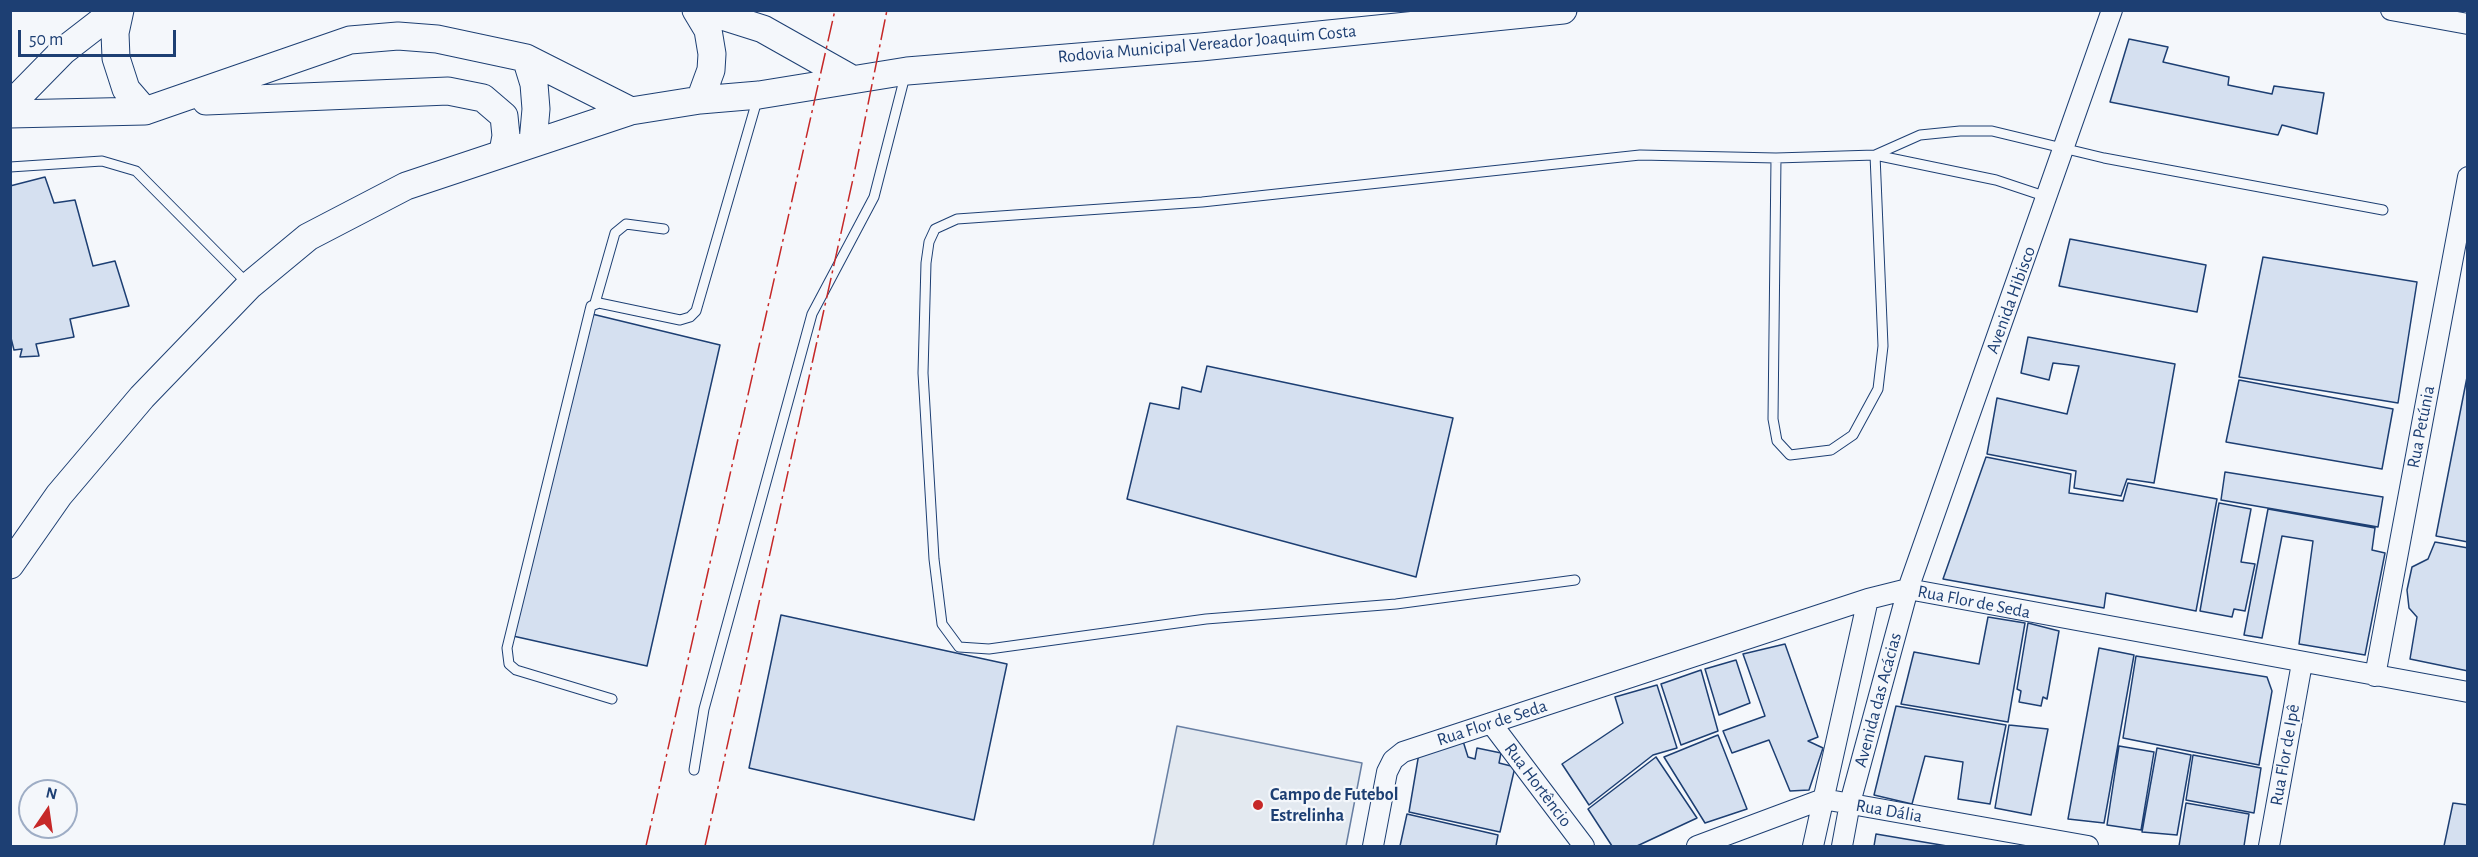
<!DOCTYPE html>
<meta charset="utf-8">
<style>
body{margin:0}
#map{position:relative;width:2478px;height:857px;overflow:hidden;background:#f4f7fb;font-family:"Alegreya Sans",sans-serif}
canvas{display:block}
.frame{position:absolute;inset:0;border:12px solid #1d3f73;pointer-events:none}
.north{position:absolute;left:18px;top:779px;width:60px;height:60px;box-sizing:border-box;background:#f4f7fb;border:2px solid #9eadc5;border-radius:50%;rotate:13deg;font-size:16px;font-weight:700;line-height:24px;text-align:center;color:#1d3f73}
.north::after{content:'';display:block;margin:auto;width:21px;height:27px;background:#c62828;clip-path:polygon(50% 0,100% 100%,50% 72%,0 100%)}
.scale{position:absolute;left:18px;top:30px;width:158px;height:27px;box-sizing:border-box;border:3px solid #1d3f73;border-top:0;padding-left:8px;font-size:18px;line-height:21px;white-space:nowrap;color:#1d3f73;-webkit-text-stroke:4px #f4f7fb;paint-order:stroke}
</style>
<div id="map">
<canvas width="2478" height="857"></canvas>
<div class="frame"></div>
<div class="north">N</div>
<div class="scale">50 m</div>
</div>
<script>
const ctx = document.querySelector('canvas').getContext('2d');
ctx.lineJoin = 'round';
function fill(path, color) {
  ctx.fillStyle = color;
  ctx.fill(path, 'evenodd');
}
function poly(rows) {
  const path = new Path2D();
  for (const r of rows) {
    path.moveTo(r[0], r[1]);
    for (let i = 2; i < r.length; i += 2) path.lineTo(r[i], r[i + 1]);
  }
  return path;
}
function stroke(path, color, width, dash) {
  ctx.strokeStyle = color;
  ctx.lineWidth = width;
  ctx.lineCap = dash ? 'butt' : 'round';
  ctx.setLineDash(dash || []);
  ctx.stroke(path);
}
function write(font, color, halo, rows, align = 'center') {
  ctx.font = font + ' "Alegreya Sans",sans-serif';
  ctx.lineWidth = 4.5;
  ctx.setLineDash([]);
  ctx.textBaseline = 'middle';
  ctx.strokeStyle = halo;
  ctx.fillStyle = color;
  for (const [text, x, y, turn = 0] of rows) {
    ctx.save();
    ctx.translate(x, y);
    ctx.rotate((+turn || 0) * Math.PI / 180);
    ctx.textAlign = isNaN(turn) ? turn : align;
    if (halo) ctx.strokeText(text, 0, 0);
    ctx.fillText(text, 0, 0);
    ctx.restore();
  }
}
const green = poly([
 [1177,726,1362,763,1346,846,1153,846,1177,726]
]);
fill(green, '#e3e9f0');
stroke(green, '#687fa3', 1.5);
const building = poly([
 [2129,39,2168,47,2163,62,2229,77,2228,85,2272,94,2274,86,2324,93,2317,134,2282,125,2278,135,2110,102,2129,39],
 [45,177,54,203,75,200,93,266,115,261,129,306,70,319,74,337,36,344,39,356,20,357,22,349,14,350,10,334,10,186,45,177],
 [2070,239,2206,265,2197,312,2059,286,2070,239],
 [2263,257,2417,282,2398,403,2239,377,2263,257],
 [592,314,720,345,647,666,513,636,592,314],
 [2028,337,2175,364,2154,483,2127,479,2121,496,2074,488,2076,471,1987,454,1997,398,2067,414,2079,366,2053,363,2049,380,2021,373,2028,337],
 [1207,366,1453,418,1416,577,1127,499,1150,403,1179,409,1182,387,1201,392,1207,366],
 [2468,372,2468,542,2436,536,2468,372],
 [2239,380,2393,409,2382,469,2226,442,2239,380],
 [1986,457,2071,474,2069,493,2123,501,2128,483,2217,499,2196,611,2106,593,2104,608,1943,579,1986,457],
 [2225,472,2383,497,2378,527,2221,500,2225,472],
 [2219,503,2251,509,2241,562,2255,564,2245,611,2234,609,2232,617,2200,611,2219,503],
 [2268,509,2375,528,2372,550,2385,553,2365,655,2299,644,2313,541,2282,536,2262,638,2244,635,2268,509],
 [2435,542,2468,548,2468,671,2410,659,2417,617,2409,608,2407,590,2412,567,2428,559,2435,542],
 [781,615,1007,664,974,820,749,768,781,615],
 [1988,617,2025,623,2008,722,1901,704,1914,652,1979,664,1988,617],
 [2028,623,2059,631,2047,699,2043,697,2041,706,2019,702,2021,691,2017,689,2028,623],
 [1785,644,1818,737,1808,741,1823,748,1809,790,1790,791,1769,740,1732,753,1723,731,1765,716,1743,654,1785,644],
 [2099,648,2134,655,2104,823,2068,819,2099,648],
 [2136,656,2267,677,2272,691,2259,765,2123,738,2136,656],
 [1736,660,1750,703,1719,715,1705,669,1736,660],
 [1701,670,1718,731,1681,745,1661,684,1701,670],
 [1657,685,1677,748,1653,755,1589,805,1562,764,1623,723,1615,697,1657,685],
 [1896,706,2006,725,1990,804,1958,799,1963,762,1925,756,1912,804,1874,795,1896,706],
 [2009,725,2048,729,2031,815,1995,808,2009,725],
 [1718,735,1747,809,1705,823,1664,757,1718,735],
 [1463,741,1468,757,1475,759,1477,748,1501,753,1499,763,1515,767,1500,832,1409,812,1419,753,1463,741],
 [2119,746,2154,752,2141,830,2107,825,2119,746],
 [2157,748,2191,755,2177,835,2142,832,2157,748],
 [2193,755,2261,768,2254,813,2186,800,2193,755],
 [1656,757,1697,818,1637,846,1612,846,1588,809,1656,757],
 [2186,803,2249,814,2244,846,2179,846,2186,803],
 [2453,803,2468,805,2468,846,2444,846,2453,803],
 [1407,814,1498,835,1496,846,1400,846,1407,814],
 [1876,834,1947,846,1874,846,1876,834]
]);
fill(building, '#d5e0f0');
stroke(building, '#1d3f73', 1.5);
const lane = poly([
 [1776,158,1773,419,1777,441,1790,455,1831,450,1853,435,1878,389,1883,346,1875,155,1996,180,2047,197],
 [10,167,102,161,136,171,248,284],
 [595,303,615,233,626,224,664,229],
 [1575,580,1396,604,1206,619,989,649,959,647,942,624,934,559,923,373,926,263,929,242,935,229,957,219,1202,202,1640,155,1776,158,1875,155,1920,135,1960,131,1992,131,2104,158,2383,210],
 [612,699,516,670,509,664,507,648,591,306,599,303,680,320,690,317,696,311,758,97],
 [694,770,704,709,812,314,874,197,905,76]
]);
const street = poly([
 [2391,10,2468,24],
 [2375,676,2468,177],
 [1491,723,1584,846],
 [1373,846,1387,772,1393,760,1403,752,1868,599,1908,589,2468,692],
 [1697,846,1823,799,2088,846],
 [1813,846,1868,599],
 [1842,846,1850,803,1908,589,2112,10],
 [2269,846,2302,663]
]);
const secondary = poly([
 [120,10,115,33,116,58,126,89,145,111],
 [696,10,708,30,712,54,711,70,700,100],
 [703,10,763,29,850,78],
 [526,58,534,84,536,109,533,142],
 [206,101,448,91,483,98,504,116,506,136,503,152],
 [10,105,63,51,116,10],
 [10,114,145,111,350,40,398,36,437,39,526,58,631,111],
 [10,565,59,495,142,397,250,285,308,237,406,186,631,111,700,100,759,95,907,71,1201,47,1563,10]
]);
stroke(lane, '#1d3f73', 11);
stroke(street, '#1d3f73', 22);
stroke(secondary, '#1d3f73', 29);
stroke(lane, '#f4f7fb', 9);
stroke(street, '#f4f7fb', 20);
stroke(secondary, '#f4f7fb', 27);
stroke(poly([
 [646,846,835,10],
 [705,846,853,179,887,10]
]), '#c62828', 1.5, [21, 4.5, 3, 4.5]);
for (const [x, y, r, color] of [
 [1258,805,6,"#c62828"]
]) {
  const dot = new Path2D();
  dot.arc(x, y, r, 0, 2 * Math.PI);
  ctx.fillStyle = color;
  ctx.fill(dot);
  stroke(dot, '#f4f7fb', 2);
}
write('18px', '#1d3f73', '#f4f7fb', [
 ["Rodovia Municipal Vereador Joaquim Costa",1207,44,-5],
 ["Avenida Hibisco",2011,300,-70],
 ["Rua Petúnia",2421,427,-79],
 ["Rua Flor de Seda",1974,602,11],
 ["Avenida das Acácias",1878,700,-75],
 ["Rua Flor de Seda",1492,723,-18],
 ["Rua Flor de Ipê",2285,755,-80],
 ["Rua Hortêncio",1538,785,53],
 ["Rua Dália",1889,811,10]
]);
write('bold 18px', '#1d3f73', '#f4f7fb', [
 ["Campo de Futebol",1270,795],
 ["Estrelinha",1270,816]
], 'left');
</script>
